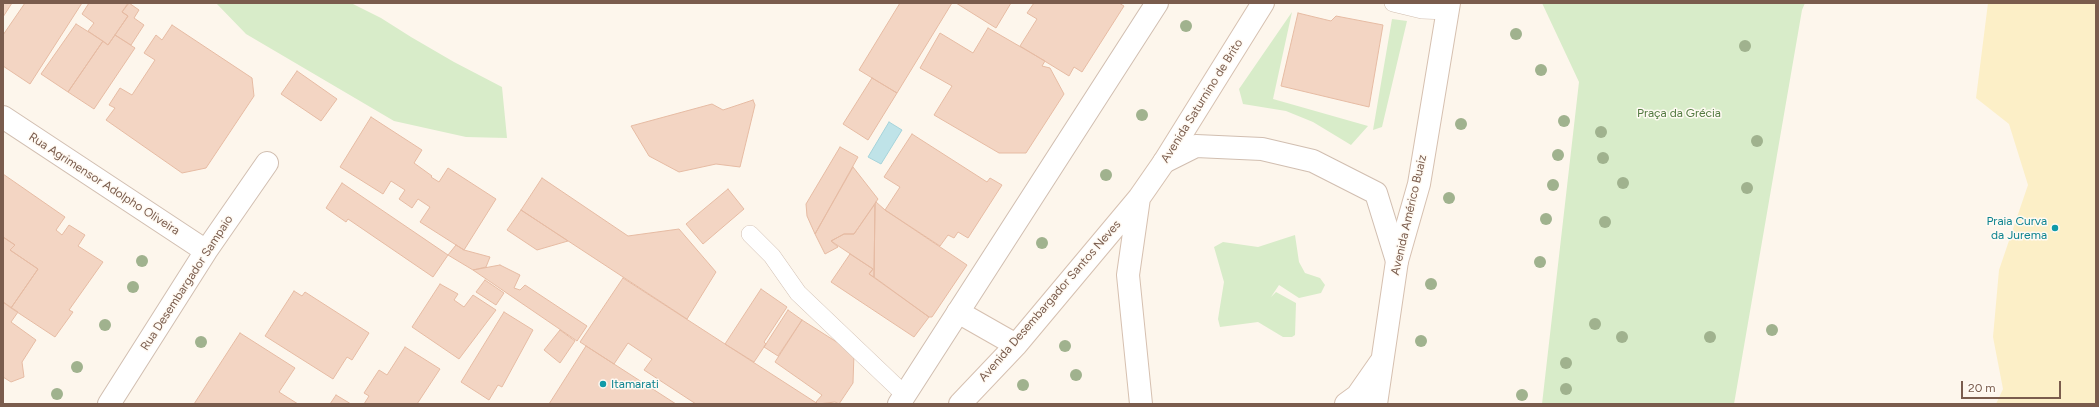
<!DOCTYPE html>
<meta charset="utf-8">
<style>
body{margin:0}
#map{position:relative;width:2099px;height:407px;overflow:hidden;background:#fdf6ec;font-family:Figtree,sans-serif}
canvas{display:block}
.frame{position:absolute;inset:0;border:4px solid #7a5c4d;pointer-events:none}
.scale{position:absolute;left:1961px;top:381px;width:100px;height:18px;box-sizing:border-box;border:2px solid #7a5c4d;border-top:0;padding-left:5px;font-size:12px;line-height:14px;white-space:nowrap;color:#7a5c4d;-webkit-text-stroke:3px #fffaf3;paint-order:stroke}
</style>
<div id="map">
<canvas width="2099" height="407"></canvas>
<div class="frame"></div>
<div class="scale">20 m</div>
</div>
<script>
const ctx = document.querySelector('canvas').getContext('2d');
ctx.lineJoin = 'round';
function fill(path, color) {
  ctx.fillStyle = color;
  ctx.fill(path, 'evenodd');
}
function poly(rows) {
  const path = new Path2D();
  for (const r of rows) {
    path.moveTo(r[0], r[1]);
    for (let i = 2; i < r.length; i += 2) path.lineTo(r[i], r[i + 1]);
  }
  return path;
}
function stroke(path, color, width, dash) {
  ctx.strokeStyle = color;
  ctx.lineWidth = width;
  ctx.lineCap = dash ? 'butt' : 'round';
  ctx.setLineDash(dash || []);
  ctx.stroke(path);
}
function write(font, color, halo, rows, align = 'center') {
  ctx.font = font + ' Figtree,sans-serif';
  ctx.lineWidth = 3;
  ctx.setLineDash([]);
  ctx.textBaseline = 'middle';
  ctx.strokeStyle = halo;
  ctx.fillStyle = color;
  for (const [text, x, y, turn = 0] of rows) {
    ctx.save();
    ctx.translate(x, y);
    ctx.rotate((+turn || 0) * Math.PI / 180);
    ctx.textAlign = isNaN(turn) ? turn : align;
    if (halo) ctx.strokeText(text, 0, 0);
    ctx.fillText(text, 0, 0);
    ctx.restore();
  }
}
fill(poly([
 [216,3,351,3,381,18,411,37,454,62,502,87,507,138,466,137,394,121,246,34],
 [1542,3,1805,3,1802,10,1734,404,1542,404,1579,82],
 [1292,12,1273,99,1368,126,1351,145,1313,122,1286,111,1243,104,1239,89],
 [1392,19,1407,21,1382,127,1373,130],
 [1295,235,1299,262,1305,273,1320,278,1325,285,1321,293,1299,298,1279,285,1271,297,1276,292,1296,303,1295,335,1292,337,1283,337,1258,322,1220,327,1218,319,1224,282,1214,247,1223,242,1258,247]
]), '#d8ecc9');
fill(poly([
 [1988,3,2096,3,2096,404,1996,404,2003,389,1993,337,1999,270,2028,185,2009,124,1976,98]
]), '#fcefc7');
const water = poly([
 [889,122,902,130,881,164,868,157,889,122]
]);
fill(water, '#bfe3e8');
stroke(water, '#a5d3da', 1);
const building = poly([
 [3,3,12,3,3,17,3,3],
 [25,3,82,3,30,84,3,66,3,35,25,3],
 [89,3,128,3,122,12,128,16,108,45,88,31,94,23,82,14,89,3],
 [129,3,139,10,134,18,144,25,131,45,115,35,128,16,122,12,129,3],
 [900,3,952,3,897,93,859,70,900,3],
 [956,3,1011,3,996,28,956,3],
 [1034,3,1119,3,1124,6,1082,72,1074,67,1069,76,1020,46,1037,19,1027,13,1034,3],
 [1298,13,1331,21,1336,16,1383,25,1369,107,1281,86,1298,13],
 [76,24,103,41,68,92,41,74,76,24],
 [172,25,252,78,254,96,206,168,182,173,106,120,115,108,109,105,120,88,132,95,155,60,144,53,156,35,162,40,172,25],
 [988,28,1045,61,1042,66,1050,68,1064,94,1026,153,999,153,934,115,952,86,920,68,940,33,973,53,988,28],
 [115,35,135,48,94,109,68,92,103,41,108,45,115,35],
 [297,71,337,99,321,121,281,94,297,71],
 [872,78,897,93,868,140,843,124,872,78],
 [753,100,755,105,740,167,716,164,679,172,649,156,631,126,712,104,723,110,753,100],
 [371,117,422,150,414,163,432,176,431,177,439,182,448,168,496,199,464,250,420,222,430,207,418,199,412,208,399,199,405,190,391,181,383,194,340,167,371,117],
 [912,134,987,182,990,178,1002,185,968,238,958,232,954,238,948,235,940,246,885,210,900,187,884,177,912,134],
 [840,147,858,157,815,234,807,216,806,204,840,147],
 [853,167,878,199,854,234,844,234,831,241,838,247,825,254,815,234,853,167],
 [3,174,65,217,56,230,62,235,69,225,85,235,78,246,103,262,69,310,73,312,55,337,11,308,38,269,10,250,15,245,3,237,3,174],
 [542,178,628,236,679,229,716,272,687,319,521,210,542,178],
 [342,183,448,255,433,277,348,219,346,222,326,208,342,183],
 [728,189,744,209,703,244,686,224,728,189],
 [876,202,885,210,967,265,932,317,929,317,874,277,875,204,876,202],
 [875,204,874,277,869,274,873,269,831,241,844,234,854,234,875,204],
 [521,210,568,241,537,250,507,230,521,210],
 [3,237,15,245,10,250,38,269,11,308,3,302,3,237],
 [456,245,464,250,490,257,486,267,473,270,448,255,456,245],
 [850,254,873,269,869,274,929,317,914,337,831,282,850,254],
 [500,265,520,275,514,288,520,290,525,285,587,326,577,341,473,270,500,265],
 [623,278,725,344,818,404,696,404,644,370,652,359,628,343,614,364,580,342,623,278],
 [485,280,504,293,496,305,476,292,485,280],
 [440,284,458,294,454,300,464,307,473,295,496,310,459,359,412,327,440,284],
 [761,289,787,307,764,342,766,344,754,362,725,344,761,289],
 [294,291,302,296,305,292,369,333,352,360,347,357,333,379,265,336,294,291],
 [3,302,18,312,11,322,36,340,22,362,24,377,11,382,3,377,3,302],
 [788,310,802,320,778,356,764,347,788,310],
 [504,312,533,330,502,387,498,385,489,400,461,382,504,312],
 [802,320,854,353,853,383,839,404,835,402,818,404,816,402,822,395,775,362,802,320],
 [560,330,575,341,560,363,544,350,560,330],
 [240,333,295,368,279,392,298,404,194,404,240,333],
 [586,346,614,364,676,404,549,404,586,346],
 [405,347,440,369,417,404,364,404,369,396,364,393,379,370,387,375,405,347],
 [336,395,351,404,330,404,336,395]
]);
fill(building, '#f3d5c3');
stroke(building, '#e6bba3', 1);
const lane = poly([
 [1393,3,1422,10,1448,11],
 [750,234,772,256,798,293,904,394]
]);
const street = poly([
 [3,117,206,251],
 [1164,162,1196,146,1262,149,1313,161,1376,193,1397,261],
 [109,404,206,251,267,163],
 [899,404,1157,3]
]);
const secondary = poly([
 [1139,198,1128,275,1141,404],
 [958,312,1016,345],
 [960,404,1016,345,1139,198,1164,162,1263,3],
 [1346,404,1357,396,1380,363],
 [1376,404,1397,261,1419,184,1449,3]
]);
stroke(lane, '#d1beb0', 18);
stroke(street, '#d1beb0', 24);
stroke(secondary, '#d6c0b0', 24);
stroke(lane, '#fff', 17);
stroke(street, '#fff', 22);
stroke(secondary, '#fff', 22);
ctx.fillStyle = '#a0b28e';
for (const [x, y] of [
 [1186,26],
 [1516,34],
 [1745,46],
 [1541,70],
 [1142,115],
 [1564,121],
 [1461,124],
 [1601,132],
 [1757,141],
 [1558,155],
 [1603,158],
 [1106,175],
 [1623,183],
 [1553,185],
 [1747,188],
 [1449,198],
 [1546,219],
 [1605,222],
 [1042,243],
 [142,261],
 [1540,262],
 [1431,284],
 [133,287],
 [1595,324],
 [105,325],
 [1772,330],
 [1622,337],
 [1710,337],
 [1421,341],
 [201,342],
 [1065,346],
 [1566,363],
 [77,367],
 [1076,375],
 [1023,385],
 [1566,389],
 [57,394],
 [1522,395]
]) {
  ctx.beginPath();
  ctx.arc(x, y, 6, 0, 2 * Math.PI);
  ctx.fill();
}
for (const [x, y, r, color] of [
 [2055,228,4,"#0f9aa8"],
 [603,384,4,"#0f9aa8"]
]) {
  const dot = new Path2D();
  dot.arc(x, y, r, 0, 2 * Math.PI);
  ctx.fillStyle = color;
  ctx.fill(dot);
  stroke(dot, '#fffaf3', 1.5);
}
write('12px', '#7a5c4d', '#fffaf3', [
 ["Avenida Saturnino de Brito",1202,101,-58],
 ["Rua Agrimensor Adolpho Oliveira",104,184,33],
 ["Avenida Américo Buaiz",1409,215,-77],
 ["Rua Desembargador Sampaio",187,283,-57],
 ["Avenida Desembargador Santos Neves",1050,301,-49]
]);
write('12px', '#537a41', '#fffaf3', [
 ["Praça da Grécia",1679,113]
]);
write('12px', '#0d838f', '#fffaf3', [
 ["Praia Curva",2047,221],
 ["da Jurema",2047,235],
 ["Itamarati",611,384,"left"]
], 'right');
</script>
